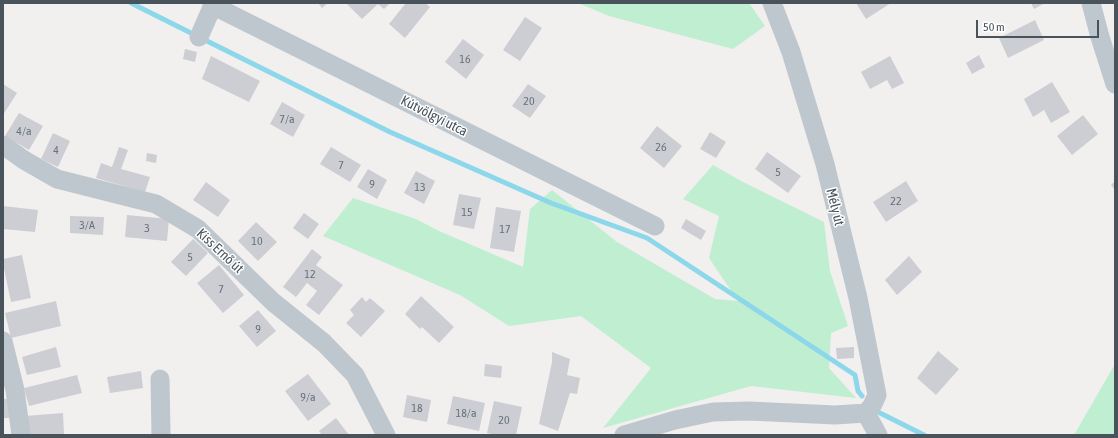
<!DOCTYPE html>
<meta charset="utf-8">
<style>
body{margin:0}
#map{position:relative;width:1118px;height:438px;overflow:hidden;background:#f2efef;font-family:"Asap Condensed",sans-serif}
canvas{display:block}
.frame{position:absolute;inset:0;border:4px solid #48535c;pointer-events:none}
.scale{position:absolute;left:976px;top:20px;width:123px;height:18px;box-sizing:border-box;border:2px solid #48535c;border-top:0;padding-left:5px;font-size:12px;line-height:14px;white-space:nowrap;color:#48535c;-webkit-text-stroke:3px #fff;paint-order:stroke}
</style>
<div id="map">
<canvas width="1118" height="438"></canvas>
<div class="frame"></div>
<div class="scale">50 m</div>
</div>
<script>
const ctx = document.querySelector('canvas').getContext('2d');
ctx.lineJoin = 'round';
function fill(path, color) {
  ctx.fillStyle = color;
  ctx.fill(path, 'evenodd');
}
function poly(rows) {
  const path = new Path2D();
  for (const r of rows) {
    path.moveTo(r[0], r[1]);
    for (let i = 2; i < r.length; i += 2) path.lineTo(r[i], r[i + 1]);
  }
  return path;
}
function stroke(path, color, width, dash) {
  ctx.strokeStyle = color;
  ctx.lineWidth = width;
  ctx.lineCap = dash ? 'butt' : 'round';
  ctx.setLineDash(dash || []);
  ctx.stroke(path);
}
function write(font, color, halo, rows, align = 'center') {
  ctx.font = font + ' "Asap Condensed",sans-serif';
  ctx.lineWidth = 3;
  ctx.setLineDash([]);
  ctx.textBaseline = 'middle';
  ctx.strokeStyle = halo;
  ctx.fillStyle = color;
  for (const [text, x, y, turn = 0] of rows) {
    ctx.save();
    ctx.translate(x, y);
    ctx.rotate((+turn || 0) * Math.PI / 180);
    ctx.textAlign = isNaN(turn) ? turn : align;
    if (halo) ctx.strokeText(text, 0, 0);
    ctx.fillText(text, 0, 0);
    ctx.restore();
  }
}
fill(poly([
 [578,3,749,3,765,26,733,49,609,16],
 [713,165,743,182,824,222,830,271,848,326,831,333,829,368,856,398,751,386,603,428,651,368,581,316,509,326,460,295,323,236,353,198,416,219,439,231,523,267,530,209,552,190,617,242,715,299,738,301,709,258,719,216,683,199],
 [1115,364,1115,435,1074,435]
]), '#bfeed1');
stroke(poly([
 [131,3,195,35],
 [203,39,390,132,551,203,647,238,855,375,858,391,862,396],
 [880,413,924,435]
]), '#8dd7ea', 5);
fill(poly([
 [318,3,328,3,322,8],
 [349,3,390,3,384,9,378,4,362,19,347,4],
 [406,3,425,3,430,7,405,38,389,24],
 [856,3,891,3,866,19],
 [1031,3,1045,3,1034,9],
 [525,17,542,28,520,61,503,50],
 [1035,20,1044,40,1008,58,999,38],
 [463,39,484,55,466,79,445,62],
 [185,49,197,52,195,62,183,59],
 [979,55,985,67,972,74,966,63],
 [211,56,260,81,249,102,202,79],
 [890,56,904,83,892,89,887,80,870,89,861,72],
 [1052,82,1070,112,1051,123,1044,110,1033,117,1024,99],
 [3,84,17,93,3,115],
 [528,84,546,96,530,118,512,106],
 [282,102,305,115,293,137,270,124],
 [19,113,43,126,29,150,5,136],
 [1083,115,1098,134,1072,155,1057,136],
 [657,126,682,146,664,168,640,148],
 [710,132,726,142,716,158,700,149],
 [53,133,70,141,58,167,41,159],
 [119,147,128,150,121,169,150,177,145,192,96,178,101,163,112,167],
 [331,147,361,165,350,182,320,164],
 [767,152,801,176,788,193,755,169],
 [147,153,157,155,156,163,146,161],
 [368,169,387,180,377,199,357,187],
 [416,171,435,181,424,204,404,193],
 [906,181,918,201,886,222,873,202],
 [1115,181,1115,190,1111,185],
 [206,182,230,200,218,217,193,200],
 [459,194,481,198,474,229,453,225],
 [3,206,38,210,35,232,3,229],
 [496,207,521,211,514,252,490,248],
 [304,213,319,224,308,239,293,228],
 [127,215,169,219,167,241,125,237],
 [70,216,104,217,103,235,70,233],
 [686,219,706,231,701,240,681,228],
 [256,222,277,242,258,261,238,241],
 [193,239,208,253,186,276,171,262],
 [312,249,322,257,316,265,343,285,319,315,306,305,317,291,307,283,296,297,283,287],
 [22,255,31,298,11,302,3,264,3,259],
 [909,256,922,272,897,295,885,280],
 [219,265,244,295,223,313,197,283],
 [421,296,454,327,439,343,422,327,420,329,405,314],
 [362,297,366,302,370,298,385,311,361,337,346,323,354,315,350,310],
 [56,301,61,326,11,338,5,313],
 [258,310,276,331,257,347,239,326],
 [56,347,61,367,27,375,22,357],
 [854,347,854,358,837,359,836,348],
 [938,351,959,369,936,395,917,378],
 [552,352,570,359,567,375,580,378,577,394,570,393,558,431,539,424,552,362],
 [485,364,502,366,501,378,484,376],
 [141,371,143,388,110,393,107,377],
 [308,374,331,404,308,421,285,391],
 [77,375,82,393,29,406,24,388],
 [407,395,431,400,427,422,403,417],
 [453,396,485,403,479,431,447,424],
 [3,399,9,399,9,418,3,418],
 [494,401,522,407,516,435,496,435,487,433],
 [63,413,64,435,26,435,25,416],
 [336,418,349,435,322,435,319,431]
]), '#ccced4');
stroke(poly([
 [213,3,212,5,655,226],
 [1091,3,1100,37,1115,84],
 [199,37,213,5],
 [3,145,24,160,57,179,156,204,198,229,273,302,324,343,355,375,386,435],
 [3,341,15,390,21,435],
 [160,379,161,435],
 [866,413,878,435],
 [624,435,675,420,713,412,749,411,835,415,866,413,872,406,877,395,858,298,825,164,791,52,772,3]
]), '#bec7ce', 19);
write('12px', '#69727a', null, [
 ["16",465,59],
 ["20",529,101],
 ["7/a",287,119],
 ["4/a",24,131],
 ["26",661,147],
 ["4",56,150],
 ["7",341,165],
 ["5",778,172],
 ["9",372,184],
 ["13",420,187],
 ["22",896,201],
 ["15",467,212],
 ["3/A",87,225],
 ["3",147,228],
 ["17",505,229],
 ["10",257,241],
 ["5",190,257],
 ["12",310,274],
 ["7",221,289],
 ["9",258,329],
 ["9/a",308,397],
 ["18",417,408],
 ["18/a",466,413],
 ["20",504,420]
]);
write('14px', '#48535c', '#fff', [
 ["Kútvölgyi utca",434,116,27],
 ["Mély út",835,207,76],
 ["Kiss Ernő út",220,251,43]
]);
</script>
